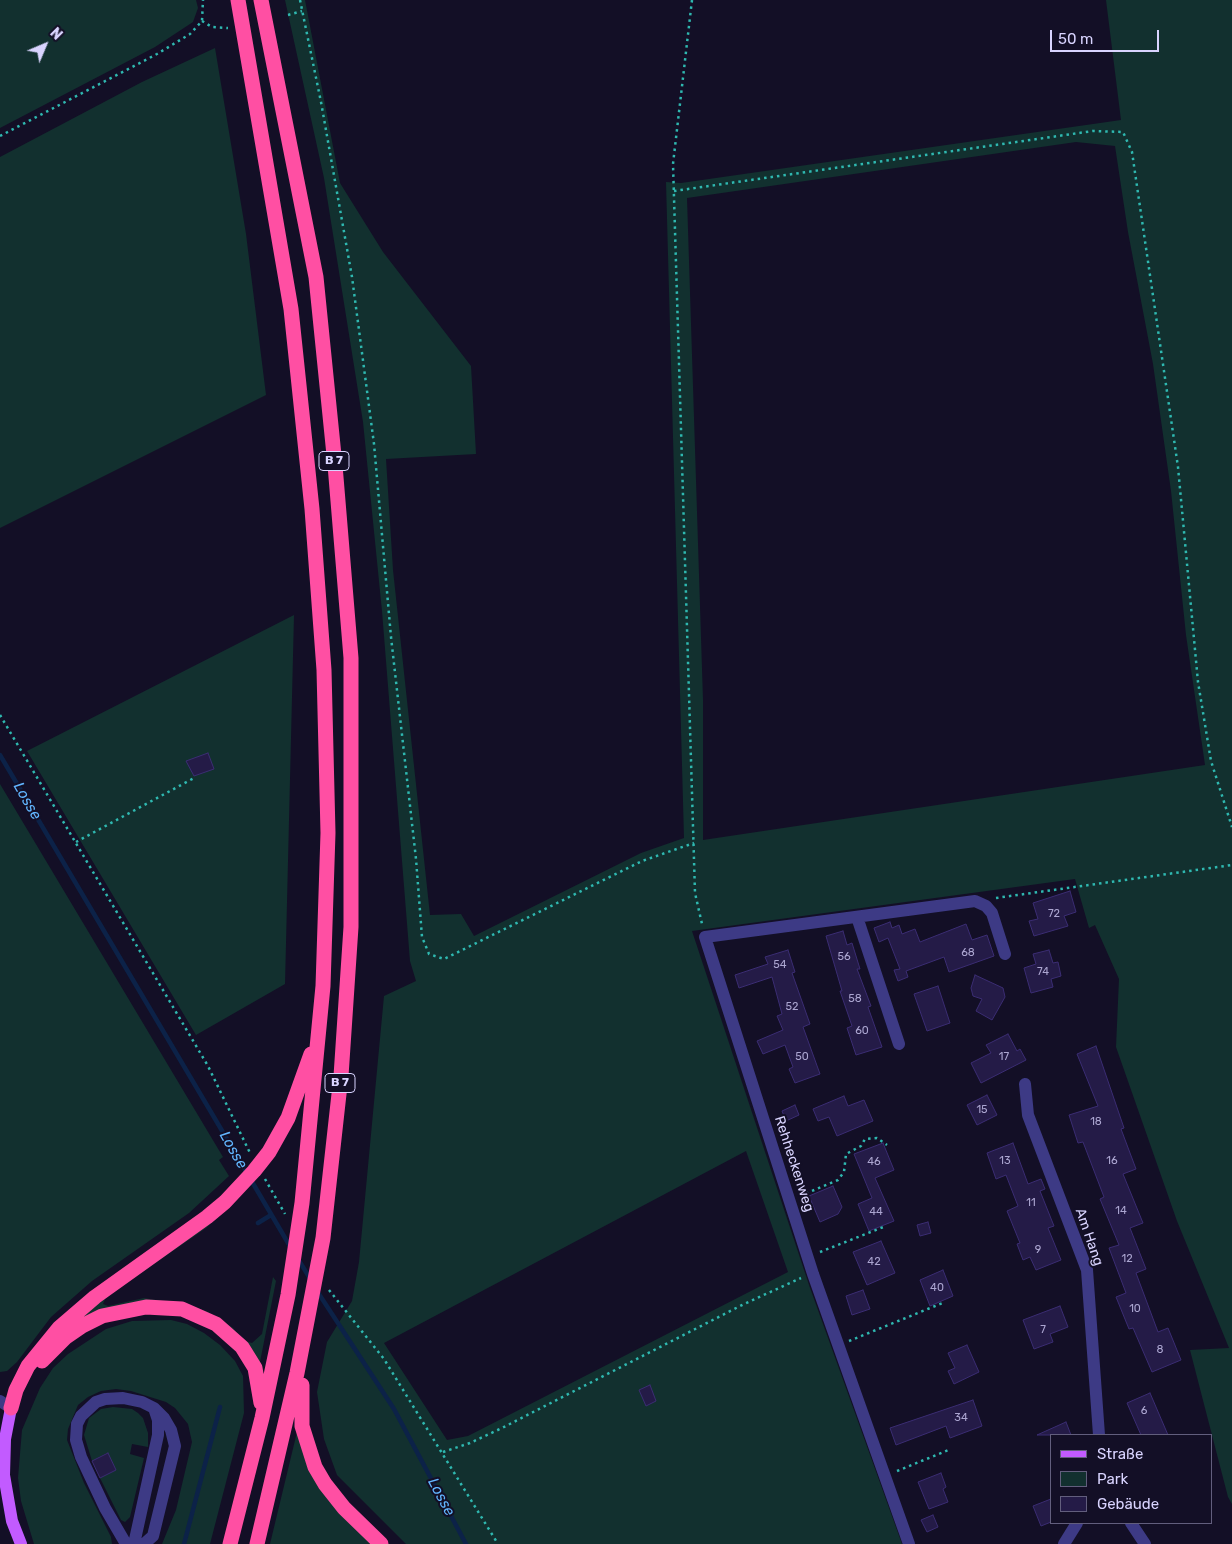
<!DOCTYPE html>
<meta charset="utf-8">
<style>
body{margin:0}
#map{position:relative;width:1232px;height:1544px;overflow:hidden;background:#130f26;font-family:Rubik,sans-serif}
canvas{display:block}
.legend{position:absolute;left:1050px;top:1434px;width:162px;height:90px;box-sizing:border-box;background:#130f26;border:1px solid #625e7d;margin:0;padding:6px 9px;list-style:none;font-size:15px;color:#d9d4ff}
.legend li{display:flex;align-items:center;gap:10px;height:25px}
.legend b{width:25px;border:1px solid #625e7d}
.north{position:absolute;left:20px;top:20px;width:50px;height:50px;-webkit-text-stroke:4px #130f26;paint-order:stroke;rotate:45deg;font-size:14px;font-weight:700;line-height:20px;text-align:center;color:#d9d4ff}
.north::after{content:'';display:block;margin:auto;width:18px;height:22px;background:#d9d4ff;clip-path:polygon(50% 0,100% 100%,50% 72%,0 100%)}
.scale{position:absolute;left:1050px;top:30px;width:109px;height:22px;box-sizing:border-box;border:2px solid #d9d4ff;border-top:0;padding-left:6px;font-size:15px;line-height:18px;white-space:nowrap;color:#d9d4ff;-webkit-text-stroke:4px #130f26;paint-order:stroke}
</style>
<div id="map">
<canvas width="1232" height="1544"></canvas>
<ul class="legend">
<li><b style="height:6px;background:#c25bff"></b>Straße</li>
<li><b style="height:14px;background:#12302f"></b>Park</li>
<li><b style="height:14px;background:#241b47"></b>Gebäude</li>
</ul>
<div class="north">N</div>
<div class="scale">50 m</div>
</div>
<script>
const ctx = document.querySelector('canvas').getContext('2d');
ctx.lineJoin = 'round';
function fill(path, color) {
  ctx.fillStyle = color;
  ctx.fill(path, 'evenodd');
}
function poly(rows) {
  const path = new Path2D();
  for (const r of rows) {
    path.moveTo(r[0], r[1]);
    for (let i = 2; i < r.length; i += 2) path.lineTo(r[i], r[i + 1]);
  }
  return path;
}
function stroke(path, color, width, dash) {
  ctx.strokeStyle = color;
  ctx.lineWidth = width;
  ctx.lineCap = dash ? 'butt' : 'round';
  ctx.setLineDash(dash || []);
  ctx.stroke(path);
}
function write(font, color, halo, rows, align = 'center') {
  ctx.font = font + ' Rubik,sans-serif';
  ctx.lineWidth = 4;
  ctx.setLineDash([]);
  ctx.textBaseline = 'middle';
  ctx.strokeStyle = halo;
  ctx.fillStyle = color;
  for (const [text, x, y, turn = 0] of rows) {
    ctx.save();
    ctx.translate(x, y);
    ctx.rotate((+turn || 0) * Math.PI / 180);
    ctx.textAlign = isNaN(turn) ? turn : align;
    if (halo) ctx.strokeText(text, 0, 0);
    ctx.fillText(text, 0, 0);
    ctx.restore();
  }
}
fill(poly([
 [0,0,196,0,198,8,193,22,155,47,0,128],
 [285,0,305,0,340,183,383,252,471,366,476,454,386,459,393,570,430,915,461,914,474,936,641,853,684,838,666,182,681,183,1121,120,1106,0,1232,0,1232,1504,1228,1497,1190,1350,1229,1348,1177,1221,1116,1047,1119,979,1095,925,1089,928,1075,879,692,931,809,1285,902,1544,406,1544,337,1475,324,1439,317,1392,327,1342,352,1301,359,1262,384,996,416,981,410,961,382,611,363,422,324,178],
 [1076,142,1115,146,1128,232,1153,364,1171,491,1186,635,1205,765,703,840,703,700,687,198],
 [746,1151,788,1272,468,1436,447,1440,384,1343],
 [215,48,246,234,266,395,0,528,0,157,142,82],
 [294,615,285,984,196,1035,27,751],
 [0,784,223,1157,219,1160,229,1176,189,1213,92,1281,51,1317,17,1362,7,1371,0,1372],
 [222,1213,206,1228,106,1297,103,1304,108,1306,144,1298,192,1306,208,1312,233,1328,244,1341,252,1343,262,1334,273,1277,276,1281,259,1367,229,1332,155,1305,63,1337,67,1321],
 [171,1320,187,1324,204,1333,220,1345,235,1361,243,1376,244,1413,210,1544,162,1544,176,1510,192,1442,188,1424,175,1408,166,1402,131,1391,116,1389,101,1391,88,1397,78,1405,68,1429,67,1440,84,1483,111,1537,112,1544,34,1544,21,1501,18,1478,22,1430,40,1388,53,1368,68,1354,106,1329,132,1321],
 [113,1407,132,1409,138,1413,143,1418,148,1433,148,1447,132,1444,130,1454,144,1458,130,1517,125,1522,121,1520,100,1478,116,1470,107,1453,92,1461,84,1435,89,1418,101,1409],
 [297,1432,308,1456,379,1544,270,1544]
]), '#12302f');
stroke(poly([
 [0,755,247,1173],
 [251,1180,291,1248],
 [258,1223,271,1215],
 [298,1259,311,1280],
 [317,1291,394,1409,466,1544],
 [184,1544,220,1407]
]), '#0c2248', 4.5);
const building = poly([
 [208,753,214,769,194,776,186,761,208,753],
 [1070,891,1076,912,1064,916,1068,926,1034,936,1029,921,1038,919,1033,903,1070,891],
 [890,922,892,928,899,925,902,934,915,929,920,942,966,924,972,940,987,935,994,956,949,972,944,957,906,971,908,977,898,981,894,970,900,969,888,938,879,942,874,928,890,922],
 [843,931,847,945,852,943,860,969,857,969,871,1006,868,1007,882,1047,856,1055,847,1028,852,1026,840,991,842,991,826,936,843,931],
 [788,950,795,972,792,973,810,1024,803,1027,820,1074,795,1083,789,1069,793,1067,785,1045,763,1054,757,1041,783,1030,777,1016,782,1014,772,977,739,988,735,975,768,964,765,957,788,950],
 [1049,950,1053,963,1058,962,1061,976,1051,979,1053,987,1031,993,1024,968,1036,964,1033,954,1049,950],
 [975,975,1003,988,1005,997,992,1020,976,1011,982,999,973,996,971,988,975,975],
 [938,986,950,1023,927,1031,914,994,938,986],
 [1008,1034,1017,1051,1020,1049,1026,1060,981,1083,971,1063,991,1053,986,1045,1008,1034],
 [1096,1046,1124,1128,1121,1129,1136,1169,1123,1174,1143,1223,1130,1228,1146,1269,1136,1273,1158,1332,1168,1328,1181,1360,1152,1372,1133,1328,1129,1329,1116,1297,1126,1293,1109,1248,1119,1245,1100,1199,1104,1197,1083,1142,1078,1143,1069,1115,1098,1106,1077,1054,1096,1046],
 [987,1095,997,1115,977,1125,967,1105,987,1095],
 [844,1096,848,1106,864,1100,873,1121,837,1136,829,1117,818,1121,813,1109,844,1096],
 [795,1105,799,1115,786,1121,782,1111,795,1105],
 [883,1143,894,1170,875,1178,894,1221,869,1231,858,1204,872,1198,854,1154,883,1143],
 [1013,1143,1028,1184,1041,1179,1045,1189,1040,1191,1054,1226,1048,1228,1061,1260,1036,1270,1030,1257,1023,1260,1017,1244,1020,1243,1007,1211,1018,1206,1006,1175,996,1179,987,1153,1013,1143],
 [833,1186,842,1207,838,1214,820,1222,809,1196,833,1186],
 [928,1222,931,1233,920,1236,917,1225,928,1222],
 [881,1241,895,1273,867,1285,853,1252,881,1241],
 [943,1270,953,1296,930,1306,920,1280,943,1270],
 [863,1290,870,1309,852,1315,846,1296,863,1290],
 [1060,1306,1068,1327,1050,1334,1053,1342,1034,1349,1023,1320,1060,1306],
 [967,1345,979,1372,954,1384,948,1371,955,1368,948,1353,967,1345],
 [650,1385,656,1401,646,1406,639,1390,650,1385],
 [1150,1393,1168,1435,1141,1435,1127,1403,1150,1393],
 [973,1400,982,1426,950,1438,946,1426,896,1445,890,1428,973,1400],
 [1066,1422,1071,1435,1037,1435,1066,1422],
 [108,1453,116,1470,100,1478,92,1461,108,1453],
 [941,1473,946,1487,943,1489,948,1502,929,1509,918,1482,941,1473],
 [1051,1499,1051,1522,1041,1526,1033,1506,1051,1499],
 [933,1515,938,1527,927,1532,921,1520,933,1515]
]);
fill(building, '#241b47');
stroke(building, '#3b2d73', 1);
stroke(poly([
 [300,0,321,102,352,277,374,444,391,637,416,859,422,937,429,954,444,959,642,861,694,843],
 [692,0,673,164,695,893,702,924],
 [288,15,302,11],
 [202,21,212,27,228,28],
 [0,136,157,54,190,34,202,21,203,0],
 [674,191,1093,131,1123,132,1132,152,1178,467,1198,682,1211,761,1232,827],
 [0,715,208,1066,250,1153],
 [76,842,194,778],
 [996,898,1232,865],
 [265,1179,285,1214],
 [800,1196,838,1180,844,1172,846,1154,861,1146,865,1139,877,1138,887,1145],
 [820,1252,886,1226],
 [329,1290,384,1359,498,1544],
 [849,1341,945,1302],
 [443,1452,470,1443,502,1428,744,1304,801,1278],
 [897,1471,951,1449]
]), '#2fb8b0', 2.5, [2.5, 4]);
stroke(poly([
 [857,917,899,1044],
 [1025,1084,1028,1115,1087,1270,1099,1435],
 [0,1401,11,1408],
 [1131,1523,1145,1544],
 [126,1544,105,1508,81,1457,76,1440,77,1424,81,1416,96,1402,105,1399,123,1398,142,1402,154,1408,164,1418,171,1430,175,1446,153,1536,144,1544],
 [134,1544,158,1435,158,1420,154,1408],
 [909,1544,813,1274,705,937,975,901,986,906,992,913,1005,954],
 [1064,1544,1077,1523]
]), '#3d3a85', 12);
stroke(poly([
 [11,1408,5,1439,4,1475,12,1521,21,1544]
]), '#c25bff', 12);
stroke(poly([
 [42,1361,66,1337,82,1326,102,1316,146,1307,182,1309,216,1324,242,1347,255,1368,261,1403],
 [302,1385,302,1426,315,1467,325,1484,344,1508,381,1544],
 [11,1408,16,1390,28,1366,59,1328,95,1297,207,1217,225,1202,254,1171,269,1152,288,1118,311,1054],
 [230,1544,262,1418,288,1295,302,1203,323,986,328,833,324,670,312,509,291,309,238,0],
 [257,1544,297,1373,323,1238,341,1076,351,927,351,658,335,465,316,277,261,0]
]), '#ff4fa3', 15);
write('11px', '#aca6d1', null, [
 ["72",1054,914],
 ["68",968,953],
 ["56",844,957],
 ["54",780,965],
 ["74",1043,972],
 ["58",855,999],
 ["52",792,1007],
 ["60",862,1031],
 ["50",802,1057],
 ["17",1004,1057],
 ["15",982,1110],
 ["18",1096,1122],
 ["13",1005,1161],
 ["16",1112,1161],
 ["46",874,1162],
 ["11",1031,1203],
 ["14",1121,1211],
 ["44",876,1212],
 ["9",1038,1250],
 ["12",1127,1259],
 ["42",874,1262],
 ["40",937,1288],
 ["10",1135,1309],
 ["7",1043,1330],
 ["8",1160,1350],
 ["6",1144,1411],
 ["34",961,1418]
]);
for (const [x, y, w] of [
 [334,461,30],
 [340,1083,30]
]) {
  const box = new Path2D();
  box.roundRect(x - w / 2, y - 9.5, w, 19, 4);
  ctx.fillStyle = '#130f26';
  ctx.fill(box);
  stroke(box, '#d9d4ff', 1);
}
write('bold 12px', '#d9d4ff', null, [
 ["B 7",334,461],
 ["B 7",340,1083]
]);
write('14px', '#d9d4ff', '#130f26', [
 ["Rehheckenweg",794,1164,72],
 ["Am Hang",1089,1237,71]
]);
write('italic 15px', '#62b6ff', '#130f26', [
 ["Losse",27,801,60],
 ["Losse",233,1150,60],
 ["Losse",441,1497,62]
]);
</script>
